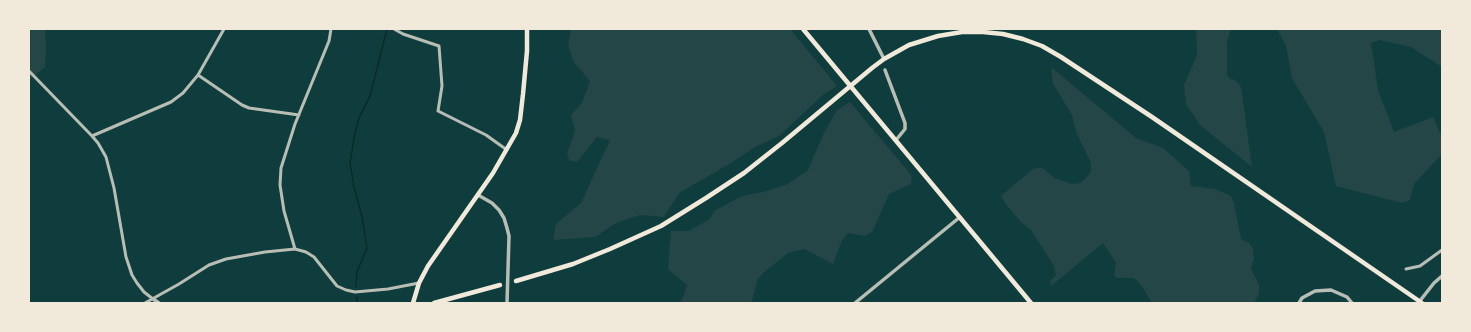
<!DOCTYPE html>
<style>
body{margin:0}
#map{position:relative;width:1471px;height:332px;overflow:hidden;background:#0f3d3e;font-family:"Source Serif 4",serif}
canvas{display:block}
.frame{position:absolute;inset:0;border:30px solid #f1e9da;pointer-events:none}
</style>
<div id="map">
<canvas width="1471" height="332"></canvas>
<div class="frame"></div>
</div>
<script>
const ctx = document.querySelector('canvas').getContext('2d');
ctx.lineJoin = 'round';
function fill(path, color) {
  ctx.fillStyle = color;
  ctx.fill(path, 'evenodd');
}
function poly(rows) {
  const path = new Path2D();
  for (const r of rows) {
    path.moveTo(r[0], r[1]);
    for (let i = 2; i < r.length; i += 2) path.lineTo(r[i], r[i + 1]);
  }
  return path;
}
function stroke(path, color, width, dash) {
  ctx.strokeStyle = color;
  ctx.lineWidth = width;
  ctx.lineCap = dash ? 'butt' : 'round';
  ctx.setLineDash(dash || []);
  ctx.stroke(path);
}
fill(poly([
 [29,29,45,29,46,50,45,67,29,80],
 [571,29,790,29,837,86,824,94,779,136,755,147,731,163,679,193,664,217,640,215,616,223,595,237,553,240,556,224,581,203,610,140,597,137,577,162,569,160,567,153,575,131,571,115,582,103,590,81,574,62,568,46],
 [1196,29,1231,29,1227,41,1227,74,1229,78,1236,81,1241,87,1252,167,1200,125,1186,104,1184,85,1197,55],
 [1277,29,1442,29,1442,67,1411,47,1379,40,1371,43,1378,90,1394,132,1433,117,1442,137,1442,154,1414,184,1410,200,1402,203,1336,186,1324,132,1292,78,1286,46],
 [1051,67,1136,138,1163,148,1189,171,1191,186,1215,189,1231,196,1234,204,1241,239,1249,243,1253,249,1254,258,1251,269,1259,285,1259,293,1254,303,1152,303,1141,285,1134,278,1117,278,1114,275,1116,263,1103,243,1051,286,1050,281,1056,275,1054,266,1031,230,1021,222,1005,203,1001,196,1033,169,1037,168,1041,168,1044,169,1054,178,1072,184,1080,183,1086,178,1091,171,1091,163,1076,132,1072,115,1053,84],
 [850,102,912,176,911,184,889,194,872,232,865,236,848,233,842,240,833,264,804,249,788,253,763,273,758,279,751,303,680,303,682,300,687,285,668,269,671,231,689,231,710,219,714,211,742,196,763,192,788,184,808,170,824,133,837,110]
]), '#244646');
stroke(poly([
 [356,287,357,272,367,248,362,217,354,187,350,163,355,133,359,118,370,96,387,29],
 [357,297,357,303]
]), '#0a2a2b', 1.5);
stroke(poly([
 [394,29,403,34,439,46,442,86,438,111,486,135,507,150],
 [29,71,92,136,98,143,106,157,114,188,126,257,132,275,137,283,144,292,153,299],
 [198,75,242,105,249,108,299,115],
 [92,136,171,102,183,93,198,75,224,29],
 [295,249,284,211,280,185,281,168,295,124,329,41,331,29],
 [1406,269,1420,266,1442,250],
 [145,303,179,284,209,265,226,259,265,252,295,249,306,252,314,257,337,286,346,290,355,292,388,289,419,283]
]), '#b8beb3', 3);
stroke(poly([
 [869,29,884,59],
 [885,70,905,123,905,129,896,140],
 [478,195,492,203,499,210,504,218,507,228,509,236,507,303],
 [153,299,159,303],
 [1419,302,1434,283,1442,276],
 [855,303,960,217],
 [1299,303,1302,298,1315,291,1331,290,1347,297,1352,303]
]), '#b8beb3', 3.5);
stroke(poly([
 [413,303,419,283,428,266,493,173,516,133,520,120,523,94,527,51,527,29]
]), '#f1e9da', 4.5);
stroke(poly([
 [803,29,1031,303],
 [516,281,573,264,610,249,661,226,706,198,744,173,782,143,872,68,884,59,909,45,938,36,962,32,983,32,1003,34,1023,39,1042,46,1061,57,1152,117,1422,303],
 [434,303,500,285]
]), '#f1e9da', 4.5);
</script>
